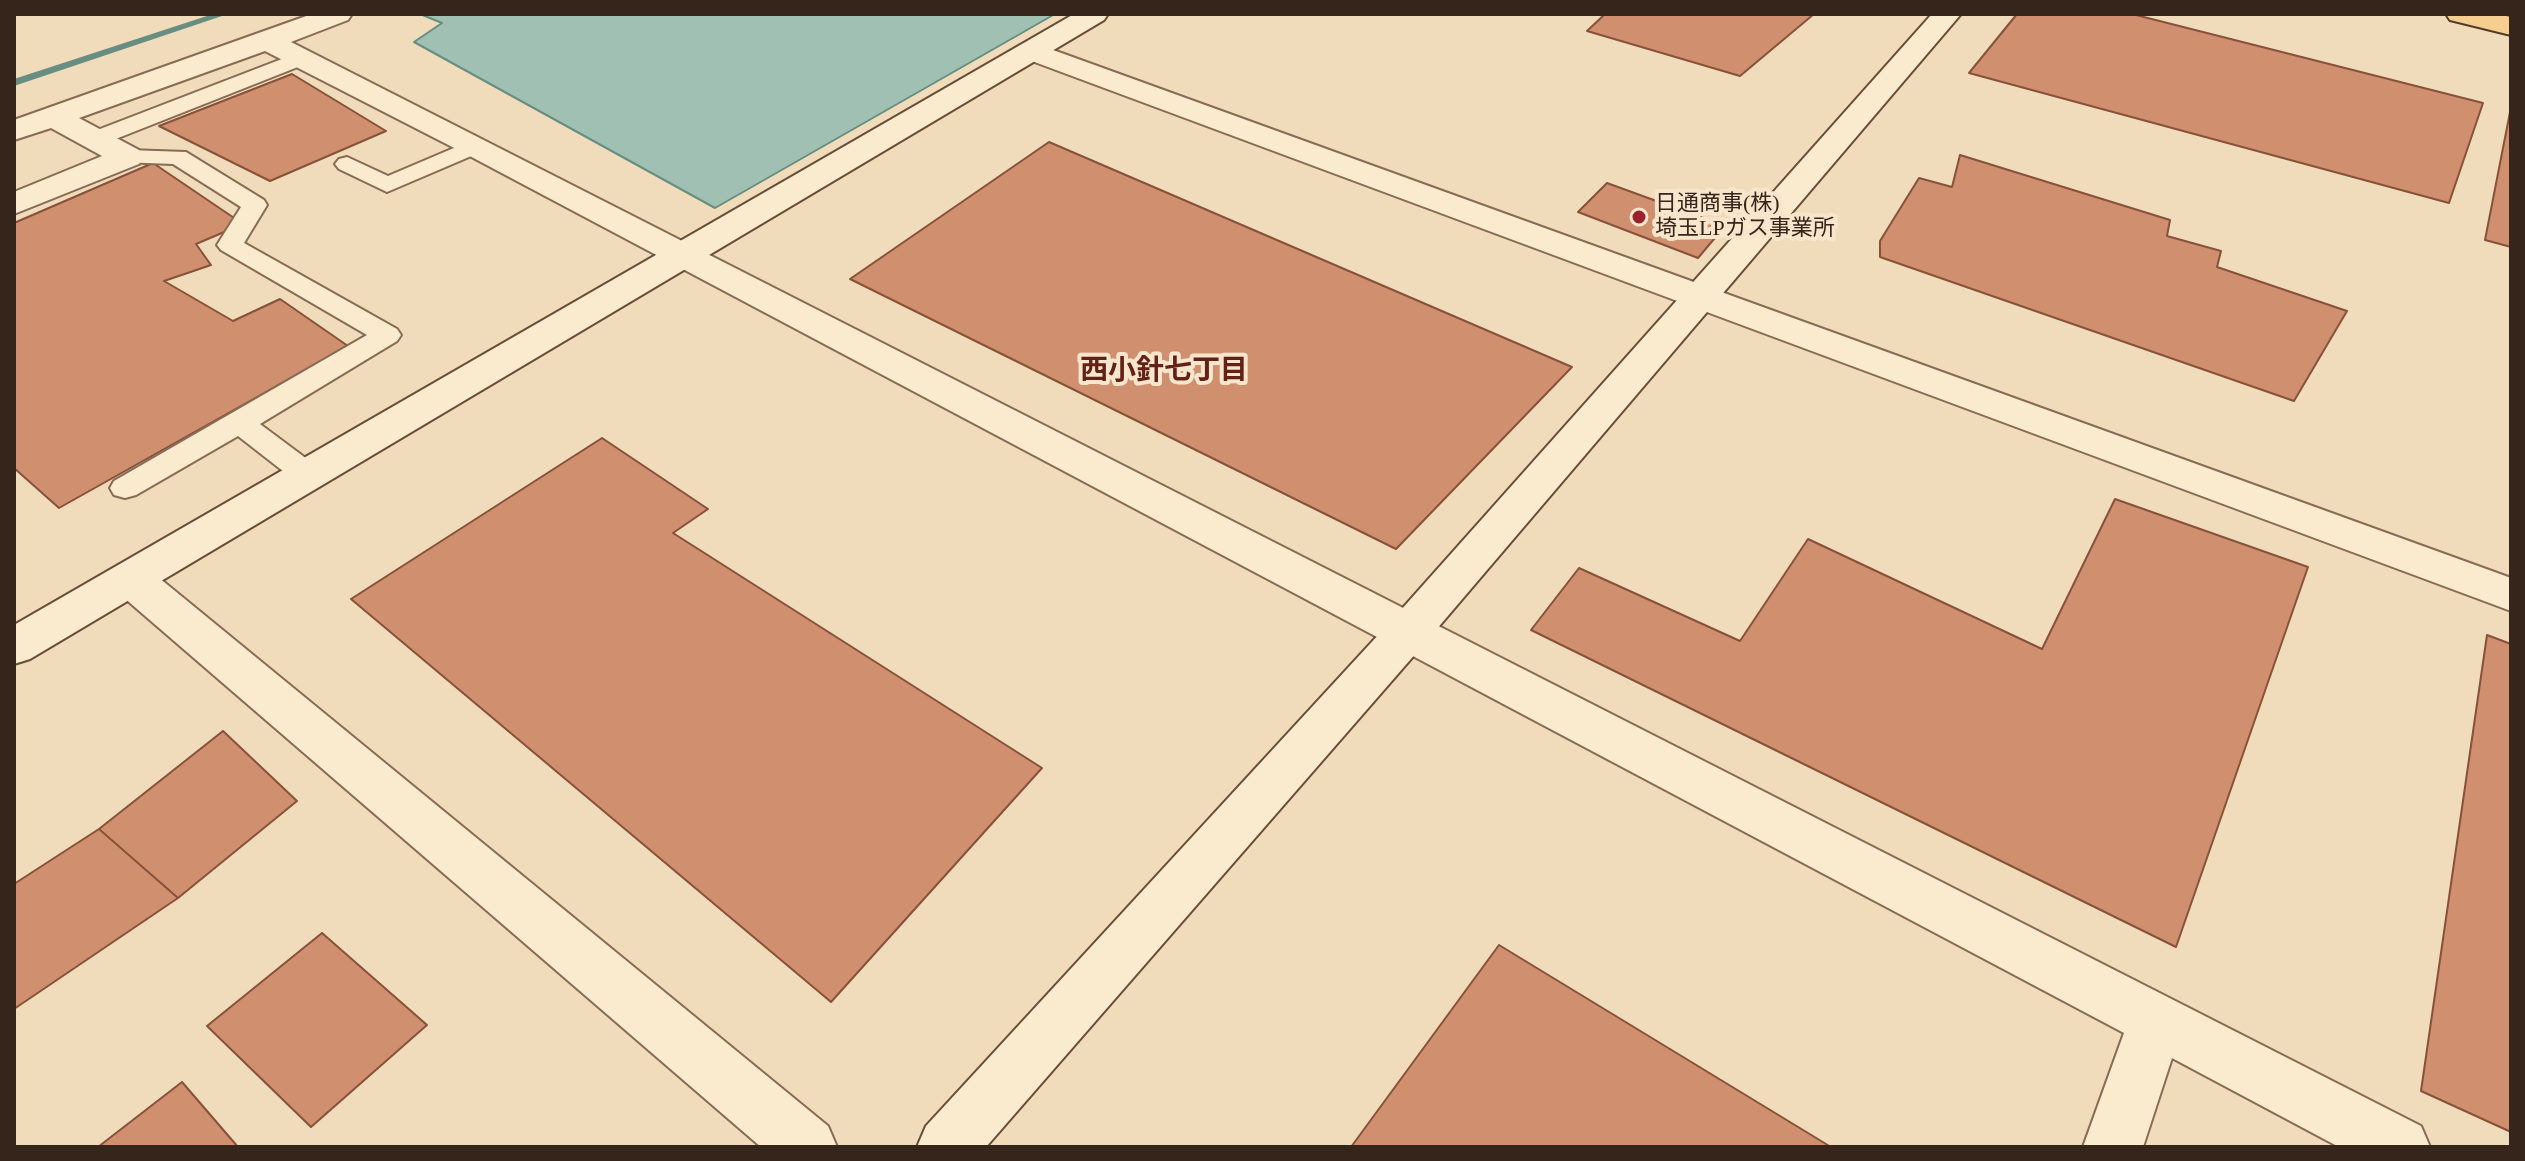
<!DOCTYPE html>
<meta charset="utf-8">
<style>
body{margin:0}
#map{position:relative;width:2525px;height:1161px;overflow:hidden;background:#f0dcbb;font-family:"Times New Roman",serif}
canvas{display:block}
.frame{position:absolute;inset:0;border:16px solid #35251a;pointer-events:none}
</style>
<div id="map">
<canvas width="2525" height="1161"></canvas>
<div class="frame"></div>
</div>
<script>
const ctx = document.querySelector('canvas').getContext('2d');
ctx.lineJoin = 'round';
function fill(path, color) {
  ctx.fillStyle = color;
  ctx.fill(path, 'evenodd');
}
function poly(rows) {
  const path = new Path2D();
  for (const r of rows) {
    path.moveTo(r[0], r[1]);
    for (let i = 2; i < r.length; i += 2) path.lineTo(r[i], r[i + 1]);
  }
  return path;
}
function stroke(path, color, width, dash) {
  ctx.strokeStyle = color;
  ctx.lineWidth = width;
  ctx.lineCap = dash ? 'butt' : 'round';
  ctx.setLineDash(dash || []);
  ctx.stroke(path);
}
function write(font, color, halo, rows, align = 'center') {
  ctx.font = font + ' "Times New Roman","Noto Sans JP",serif';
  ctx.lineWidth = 8;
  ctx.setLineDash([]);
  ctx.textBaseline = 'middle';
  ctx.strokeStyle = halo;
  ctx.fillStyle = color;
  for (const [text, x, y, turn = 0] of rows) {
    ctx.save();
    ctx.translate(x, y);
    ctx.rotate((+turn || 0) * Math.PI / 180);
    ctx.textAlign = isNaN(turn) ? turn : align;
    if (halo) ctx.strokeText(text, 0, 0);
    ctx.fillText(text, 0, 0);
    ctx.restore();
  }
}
const water = poly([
 [420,14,1055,14,715,208,414,42,442,23,420,14]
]);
fill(water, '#a0c0b4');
stroke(water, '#678e81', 2);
fill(poly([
 [213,14,228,14,14,86,14,79,213,14]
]), '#678e81');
const building = poly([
 [1605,14,1814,14,1740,76,1587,31,1605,14],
 [2017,14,2132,14,2483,103,2449,203,1969,73,2017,14],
 [292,74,386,131,270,181,159,126,292,74],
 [2511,107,2511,247,2485,240,2511,107],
 [1049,142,1572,367,1396,549,850,279,1049,142],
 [1960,155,2170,220,2167,236,2221,251,2217,267,2347,311,2294,401,1880,257,1880,241,1919,178,1952,187,1960,155],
 [153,163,243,224,196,244,211,265,164,281,233,321,280,299,348,346,59,508,14,468,14,223,153,163],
 [1607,183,1725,226,1698,258,1578,212,1607,183],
 [602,438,708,509,673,533,1042,768,831,1002,351,599,602,438],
 [2115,499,2308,567,2176,947,1531,630,1579,568,1740,641,1808,539,2042,649,2115,499],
 [2487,635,2511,644,2511,1132,2421,1091,2487,635],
 [223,731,297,801,178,898,99,829,223,731],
 [99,829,178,898,14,1009,14,884,99,829],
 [322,933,427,1025,311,1127,207,1026,322,933],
 [1499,945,1831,1147,1351,1147,1499,945],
 [182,1082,238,1147,98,1147,182,1082]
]);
fill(building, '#d08f6f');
stroke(building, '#875239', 2);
const lane = poly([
 [300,52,308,53,311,58,308,63,103,144,95,146,87,144,83,139,87,134,300,52],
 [475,139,483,141,487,146,483,151,387,192,339,169,335,164,339,159,347,157,388,176,475,139],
 [128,150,186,152,264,200,267,205,244,243,397,329,401,335,397,341,260,424,319,468,323,475,319,482,308,485,297,482,238,436,136,495,125,498,114,495,110,488,114,481,367,335,221,250,217,245,241,207,173,164,120,162,116,157,120,152,128,150]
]);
const street = poly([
 [312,14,352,14,348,20,291,42,2421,1126,2430,1147,2339,1147,2172,1058,2143,1147,2083,1147,2124,1033,464,153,265,51,79,118,139,150,144,157,139,164,14,214,14,192,102,156,51,128,14,140,14,120,312,14],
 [1031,42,2511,578,2511,611,1021,57,1016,51,1021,45,1031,42],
 [131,563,147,568,828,1126,837,1147,761,1147,115,590,109,579,115,568,131,563]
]);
const secondary = poly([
 [1074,14,1108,14,1104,20,30,659,14,664,14,625,1074,14],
 [1932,14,1961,14,1424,644,986,1147,917,1147,926,1126,1392,620,1932,14]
]);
const primary = poly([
 [2446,14,2496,14,2511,17,2511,35,2450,20,2446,14]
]);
stroke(lane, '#876b54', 4);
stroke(street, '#876b54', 4);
stroke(secondary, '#694c38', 4);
stroke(primary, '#543a29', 4);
fill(lane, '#faeace');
fill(street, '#faeace');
fill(secondary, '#faeace');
fill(primary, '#f6ce8f');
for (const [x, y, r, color] of [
 [1639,217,8,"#99222c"]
]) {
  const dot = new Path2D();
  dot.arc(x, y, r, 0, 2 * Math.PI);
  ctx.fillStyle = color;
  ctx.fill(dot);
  stroke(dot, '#f7e6cb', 3);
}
write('22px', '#35251a', '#f7e6cb', [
 ["日通商事(株)",1655,204],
 ["埼玉LPガス事業所",1655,229]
], 'left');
write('bold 28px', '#642118', '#f7e6cb', [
 ["西小針七丁目",1164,372]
]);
</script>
